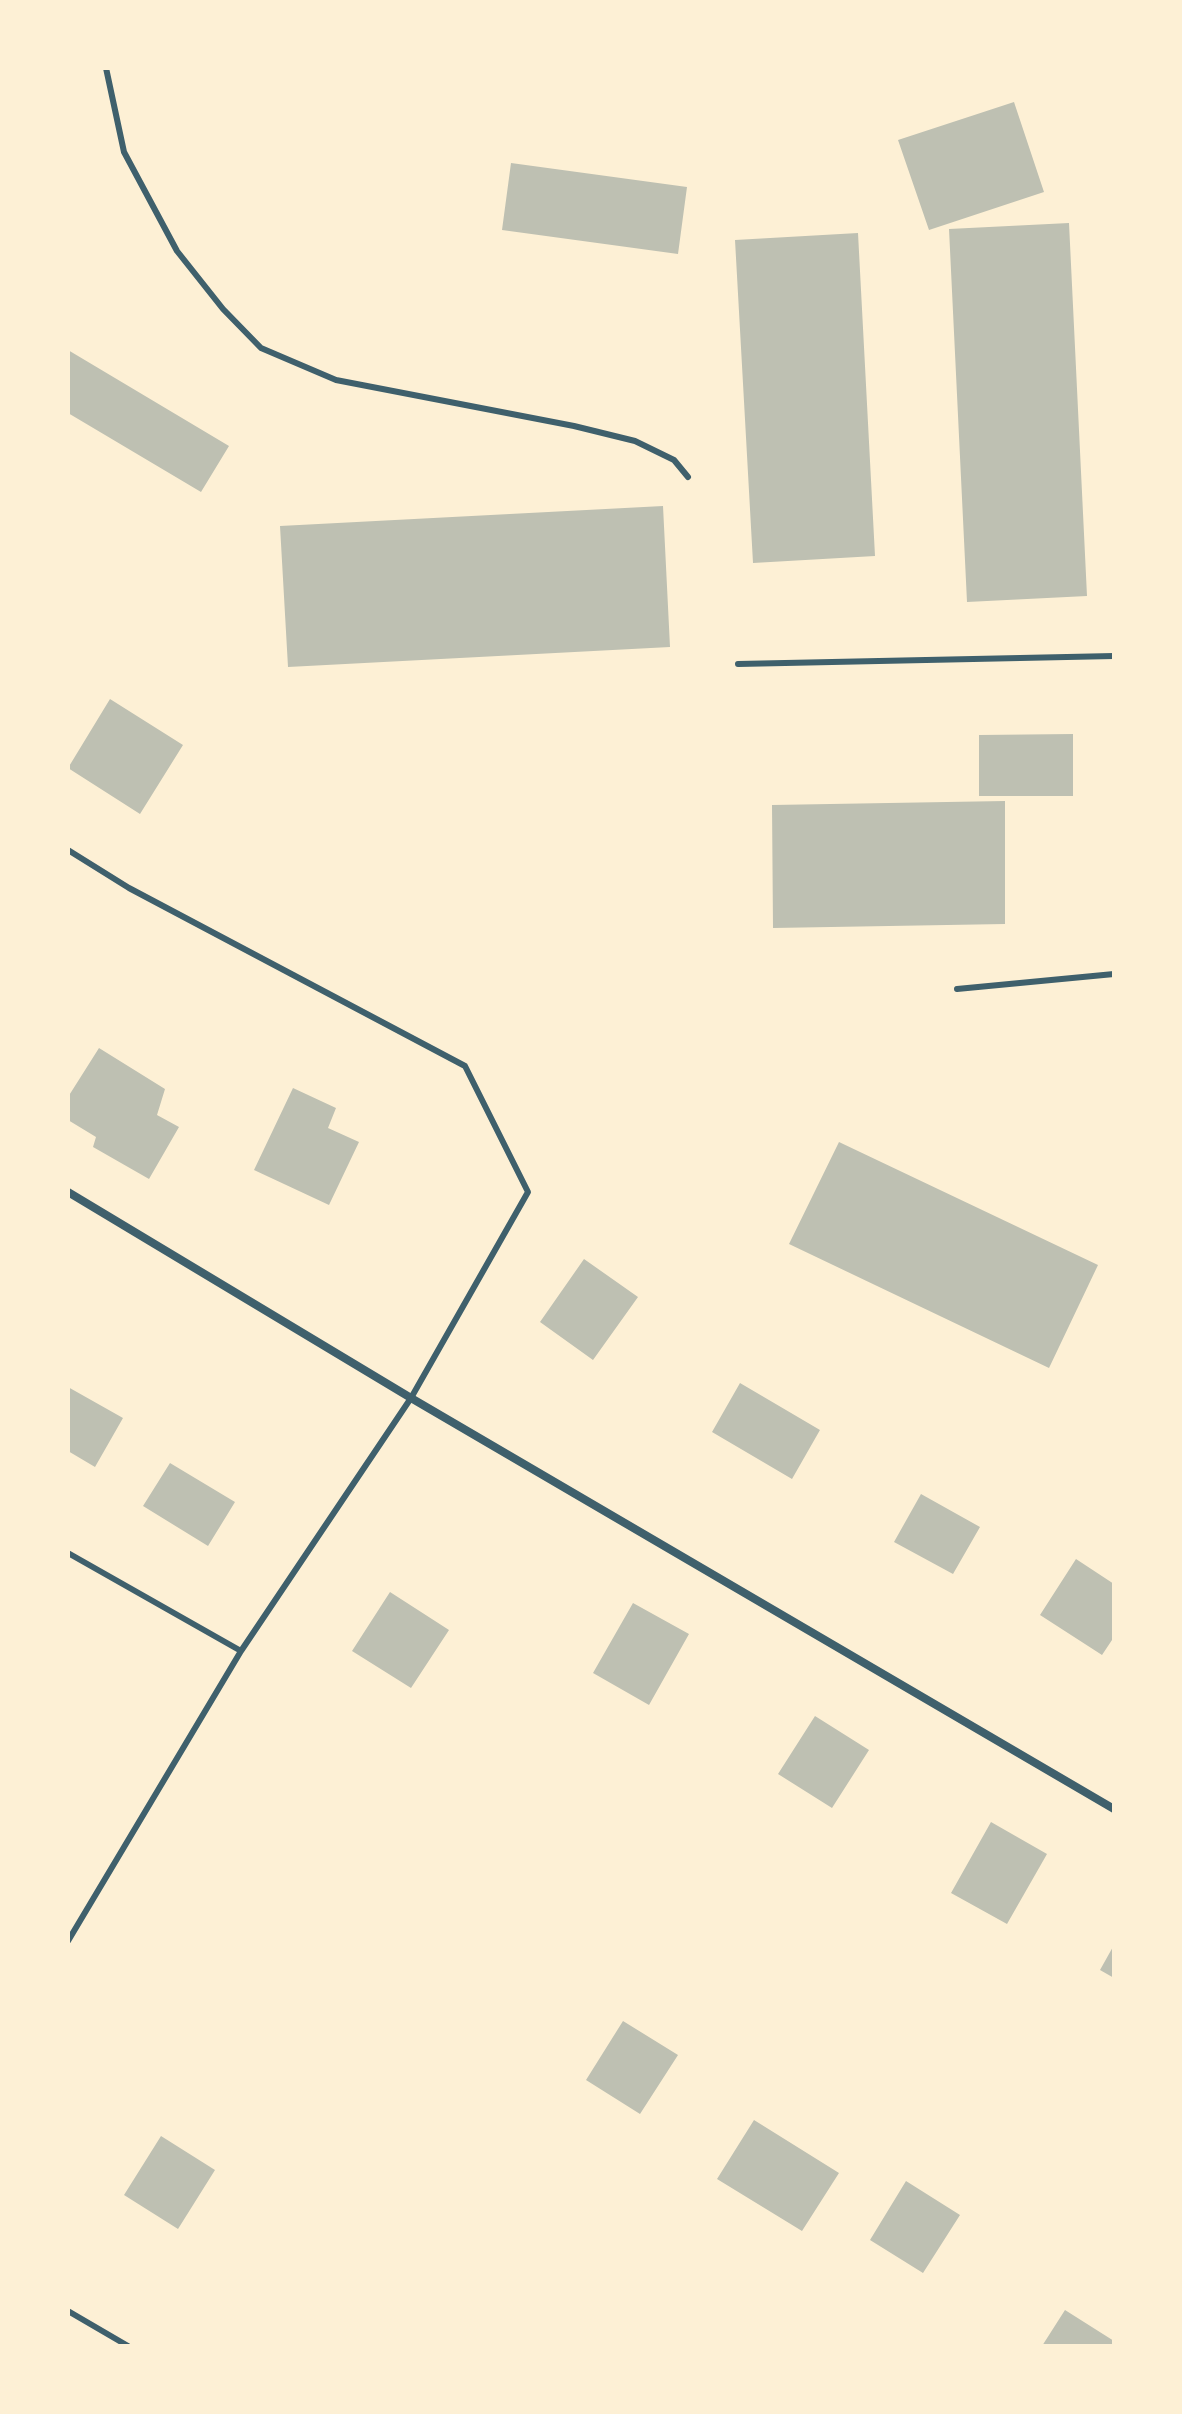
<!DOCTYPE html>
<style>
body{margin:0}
#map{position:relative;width:1182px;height:2414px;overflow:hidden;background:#fdf0d5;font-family:Literata,serif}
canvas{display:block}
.frame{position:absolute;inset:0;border:70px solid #fdf0d5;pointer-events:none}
</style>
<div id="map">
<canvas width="1182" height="2414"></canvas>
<div class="frame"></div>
</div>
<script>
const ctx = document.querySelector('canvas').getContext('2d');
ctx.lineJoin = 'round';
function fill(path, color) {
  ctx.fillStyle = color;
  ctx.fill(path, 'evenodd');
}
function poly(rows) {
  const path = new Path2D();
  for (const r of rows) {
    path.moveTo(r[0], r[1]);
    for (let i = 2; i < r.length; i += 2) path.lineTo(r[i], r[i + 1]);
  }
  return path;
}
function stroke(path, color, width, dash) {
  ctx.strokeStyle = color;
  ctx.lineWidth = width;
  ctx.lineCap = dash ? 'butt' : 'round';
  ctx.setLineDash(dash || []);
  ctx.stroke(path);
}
fill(poly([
 [1014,102,1044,192,929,230,898,140],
 [511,163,687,187,678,254,502,230],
 [1069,223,1087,596,967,602,949,229],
 [858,233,875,556,753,563,735,240],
 [68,350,229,446,201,492,68,413],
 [663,506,670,647,288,667,280,526],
 [110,699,183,745,140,814,68,768],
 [1073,734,1073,796,979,796,979,735],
 [1005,801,1005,924,773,928,772,805],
 [99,1048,165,1089,157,1115,179,1127,149,1179,93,1147,96,1137,68,1120,68,1097],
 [293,1088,336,1108,328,1128,359,1142,329,1205,254,1170],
 [839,1142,1098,1265,1049,1368,789,1244],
 [584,1259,638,1297,593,1360,540,1322],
 [740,1383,820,1430,792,1479,712,1432],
 [68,1387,123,1418,95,1467,68,1451],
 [170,1463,235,1502,208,1546,143,1506],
 [921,1494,980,1527,953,1574,894,1542],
 [1076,1559,1114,1584,1114,1637,1102,1655,1040,1615],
 [390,1592,449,1630,411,1688,352,1651],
 [633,1603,689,1634,649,1705,593,1673],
 [815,1716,869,1750,832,1808,778,1774],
 [991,1822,1047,1854,1007,1924,951,1893],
 [1114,1945,1114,1978,1100,1970],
 [623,2021,678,2055,640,2114,586,2080],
 [754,2120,839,2173,802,2231,717,2179],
 [161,2136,215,2170,178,2229,124,2195],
 [906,2181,960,2215,923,2273,870,2240],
 [1065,2310,1114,2341,1114,2346,1042,2346]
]), '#bec0b2');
stroke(poly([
 [106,68,124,152,177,251,223,309,261,348,336,380,574,426,635,441,674,460,688,477],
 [738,664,1114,656],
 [68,850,129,888,465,1066,528,1192,411,1398,241,1651,68,1941],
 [957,989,1114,974],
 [68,1553,241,1651],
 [68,2311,128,2346]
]), '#3f606c', 6);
stroke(poly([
 [68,1192,411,1398,1114,1809]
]), '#3f606c', 8);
</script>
